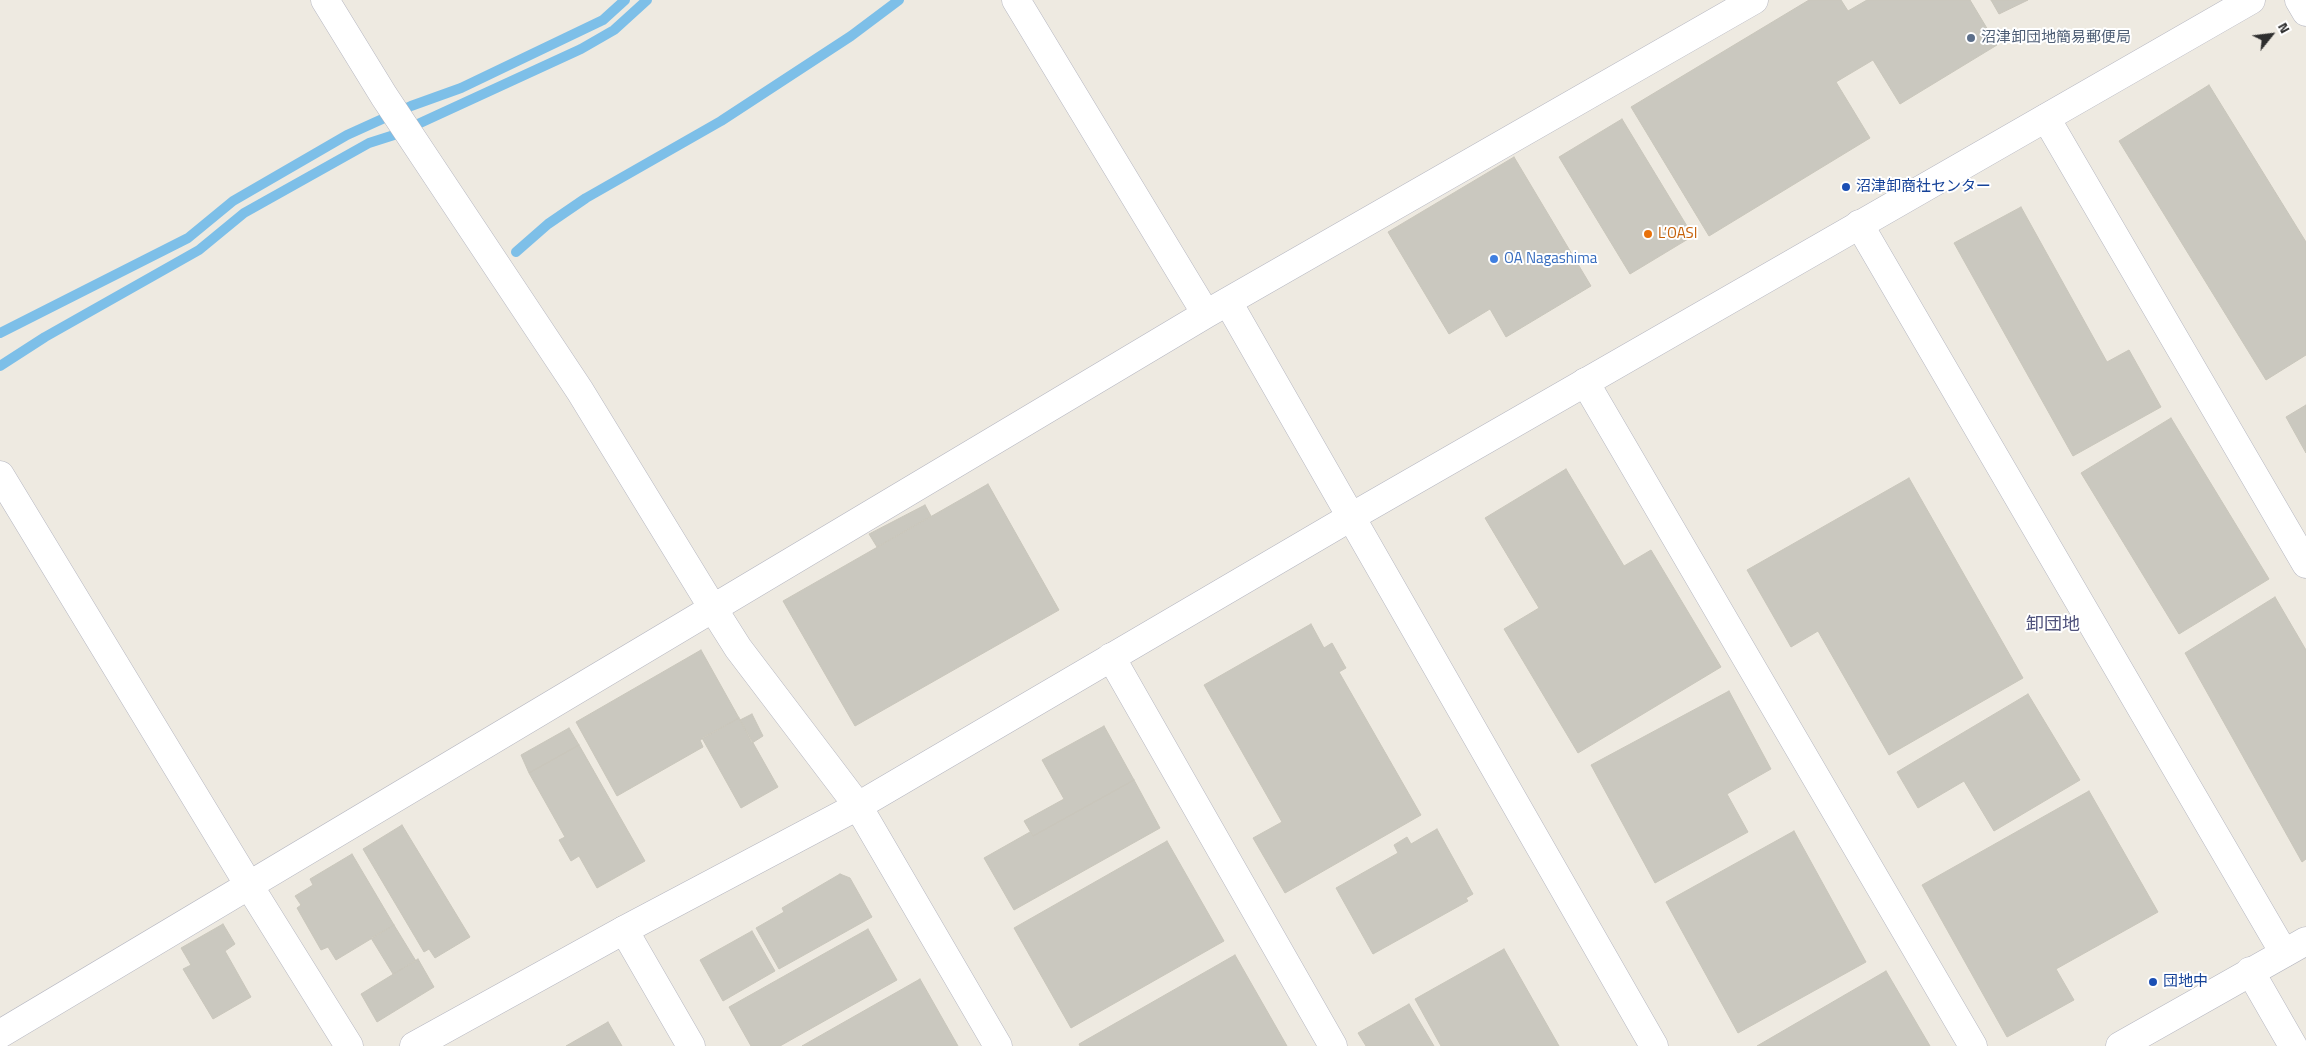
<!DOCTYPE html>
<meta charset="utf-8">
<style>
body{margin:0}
#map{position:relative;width:2306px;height:1046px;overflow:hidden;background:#eeeae1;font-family:"Titillium Web",sans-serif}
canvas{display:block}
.north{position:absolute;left:2246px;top:10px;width:50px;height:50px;-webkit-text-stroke:4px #fff;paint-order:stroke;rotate:61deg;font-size:14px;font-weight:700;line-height:20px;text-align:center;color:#2e2e2e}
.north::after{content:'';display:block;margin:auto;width:18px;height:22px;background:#2e2e2e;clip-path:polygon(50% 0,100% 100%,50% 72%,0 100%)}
</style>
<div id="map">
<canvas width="2306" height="1046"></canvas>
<div class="north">N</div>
</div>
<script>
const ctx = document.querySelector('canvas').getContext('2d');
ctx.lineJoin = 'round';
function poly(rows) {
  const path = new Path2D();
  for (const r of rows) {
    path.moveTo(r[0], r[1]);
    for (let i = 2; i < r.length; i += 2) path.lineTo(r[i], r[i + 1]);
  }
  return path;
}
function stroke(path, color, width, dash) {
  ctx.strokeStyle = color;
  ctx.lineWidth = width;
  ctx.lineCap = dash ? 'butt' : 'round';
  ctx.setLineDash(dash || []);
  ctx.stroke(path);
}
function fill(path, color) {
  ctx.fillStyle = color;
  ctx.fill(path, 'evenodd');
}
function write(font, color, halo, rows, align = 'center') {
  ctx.font = font + ' "Titillium Web","Noto Sans JP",sans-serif';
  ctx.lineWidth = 4;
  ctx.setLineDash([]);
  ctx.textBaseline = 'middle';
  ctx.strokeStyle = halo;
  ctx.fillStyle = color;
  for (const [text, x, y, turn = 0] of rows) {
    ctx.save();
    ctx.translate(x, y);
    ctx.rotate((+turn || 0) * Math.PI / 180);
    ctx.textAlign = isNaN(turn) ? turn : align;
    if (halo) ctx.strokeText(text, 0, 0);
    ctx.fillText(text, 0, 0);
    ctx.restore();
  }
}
stroke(poly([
 [516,252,548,224,586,198,721,121,851,36,899,0],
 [0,333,188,238,233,201,347,135,411,106,461,88,603,20,625,0],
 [0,366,45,337,199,250,244,213,369,143,394,135,581,49,614,30,647,0]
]), '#7dbfe8', 10);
const building = poly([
 [1809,0,1841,0,1848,11,1867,0,1970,0,1997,45,1900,104,1873,60,1836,82,1870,138,1709,236,1631,107,1809,0],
 [1991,0,2028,0,1999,14,1991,0],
 [2209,85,2306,242,2306,355,2266,380,2119,141,2209,85],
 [1622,119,1693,236,1630,274,1559,157,1622,119],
 [1514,157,1591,286,1506,337,1490,309,1449,334,1388,232,1514,157],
 [2021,207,2107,362,2129,350,2161,407,2073,456,1954,243,2021,207],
 [2306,405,2306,453,2286,417,2306,405],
 [2171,418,2269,579,2179,634,2081,473,2171,418],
 [1566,469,1624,566,1651,550,1721,667,1578,753,1504,629,1539,608,1485,518,1566,469],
 [1909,478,2023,678,1889,755,1818,631,1791,647,1747,570,1909,478],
 [988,484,1059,610,855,726,783,601,988,484],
 [925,505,931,516,877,547,869,534,925,505],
 [2275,597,2306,650,2306,859,2302,862,2185,653,2275,597],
 [1311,624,1324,648,1332,643,1346,668,1339,672,1421,815,1285,893,1253,838,1282,822,1204,685,1311,624],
 [701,650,739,718,700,740,703,747,617,796,576,722,701,650],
 [1729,691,1771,769,1727,794,1748,832,1655,883,1591,765,1729,691],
 [2028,694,2080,780,1994,831,1964,781,1918,808,1897,772,2028,694],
 [752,714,763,736,752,743,740,720,752,714],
 [739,718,778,787,741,808,702,738,739,718],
 [1104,726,1134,780,1033,836,1024,821,1064,799,1042,760,1104,726],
 [569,728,579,745,529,773,521,755,569,728],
 [579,745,645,861,597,888,579,856,571,861,559,840,565,837,529,773,579,745],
 [1134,780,1160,828,1014,910,984,858,1030,832,1033,836,1134,780],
 [2089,791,2158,912,2056,969,2074,1000,2007,1037,1922,885,2089,791],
 [402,825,470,937,435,958,429,949,424,952,363,849,402,825],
 [1437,829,1473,894,1466,898,1468,901,1373,954,1336,888,1398,853,1394,845,1407,837,1411,844,1437,829],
 [1794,831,1866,962,1738,1033,1666,902,1794,831],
 [1167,841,1224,941,1071,1028,1014,928,1167,841],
 [352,854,394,925,336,960,328,947,321,950,297,908,301,905,295,896,313,885,310,879,352,854],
 [840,874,850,878,872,917,779,969,756,928,784,912,782,908,840,874],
 [223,924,235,944,225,951,251,997,213,1019,183,969,191,965,181,948,223,924],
 [394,925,416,961,393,974,371,938,394,925],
 [868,929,897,980,780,1046,751,1046,729,1007,868,929],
 [752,931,775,971,723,1001,700,960,752,931],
 [1504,949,1559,1046,1441,1046,1415,999,1504,949],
 [1235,955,1287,1046,1080,1046,1079,1044,1235,955],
 [418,959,434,987,377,1022,361,994,418,959],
 [1886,971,1930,1046,1757,1046,1886,971],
 [920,979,958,1046,802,1046,920,979],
 [1409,1004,1434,1046,1366,1046,1358,1033,1409,1004],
 [608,1022,622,1046,566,1046,608,1022]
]);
fill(building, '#cac8bf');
stroke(building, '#c9c6bb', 1);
const street = poly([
 [325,0,384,96,580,391,714,610],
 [1016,0,1206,314],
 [2046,118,2306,564],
 [1859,224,2284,953],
 [1585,382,1973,1046],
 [0,475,250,887,349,1046],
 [1111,657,1333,1046],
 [624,930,691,1046],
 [2250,971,2293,1046],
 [0,1034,1206,314,1754,0]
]);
const secondary = poly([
 [2299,0,2306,12],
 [1228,302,1654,1046],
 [714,610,738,648,858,806,998,1046],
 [414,1046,624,930,858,806,1351,517,2251,0],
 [2120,1046,2306,941]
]);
stroke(street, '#b5b6c0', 29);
stroke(secondary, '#b5b6c0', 29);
stroke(street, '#fff', 28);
stroke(secondary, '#fff', 28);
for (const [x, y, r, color] of [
 [1971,38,5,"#5c6f8a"],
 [1846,187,5,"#1a4fb4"],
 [1648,234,5,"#e8710a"],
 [1494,259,5,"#3f7fe0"],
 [2153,982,5,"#1a4fb4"]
]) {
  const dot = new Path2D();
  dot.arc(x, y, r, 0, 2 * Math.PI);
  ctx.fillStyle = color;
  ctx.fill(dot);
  stroke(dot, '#fff', 2);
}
write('15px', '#4e5e75', '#fff', [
 ["沼津卸団地簡易郵便局",1981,38]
], 'left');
write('15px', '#164399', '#fff', [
 ["沼津卸商社センター",1856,187],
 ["団地中",2163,982]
], 'left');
write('15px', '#c56008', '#fff', [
 ["L’OASI",1658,234]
], 'left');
write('15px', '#366cbe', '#fff', [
 ["OA Nagashima",1504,259]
], 'left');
write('18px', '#50537c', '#fff', [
 ["卸団地",2053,626]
]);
</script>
